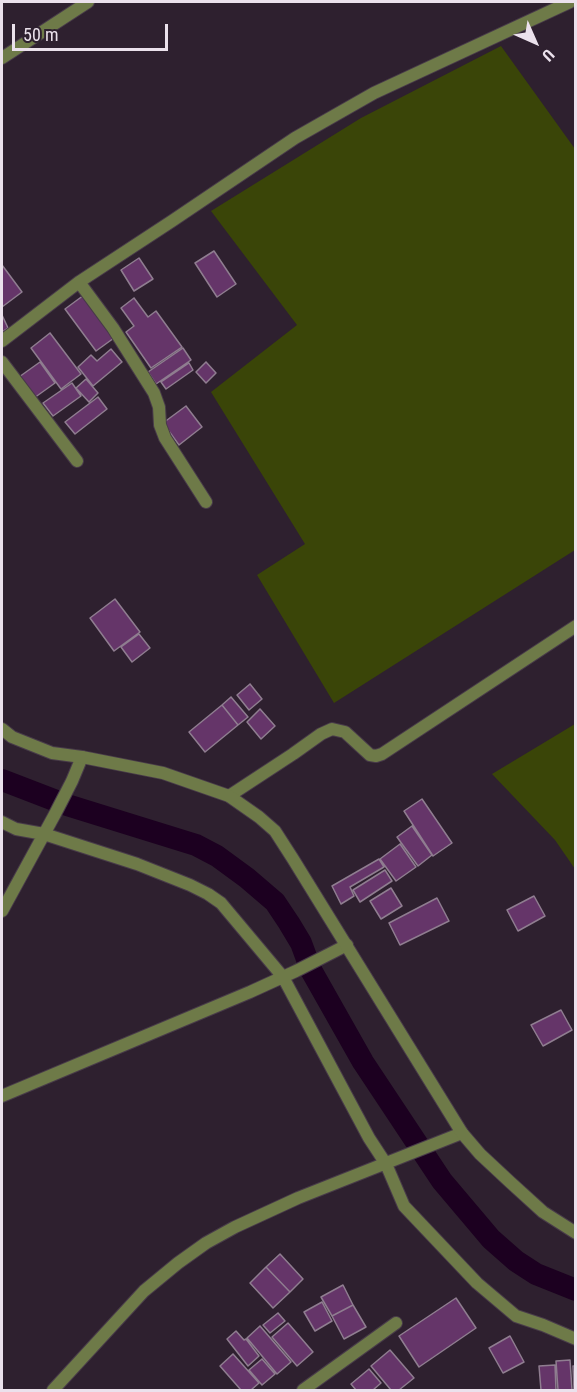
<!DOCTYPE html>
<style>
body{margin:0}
#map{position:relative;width:577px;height:1392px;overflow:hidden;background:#2e202f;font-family:"Roboto Condensed",sans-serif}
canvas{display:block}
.frame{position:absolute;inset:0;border:3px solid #ebe1ec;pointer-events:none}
.north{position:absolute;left:505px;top:12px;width:60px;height:60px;-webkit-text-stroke:4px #2e202f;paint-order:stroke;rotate:135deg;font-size:16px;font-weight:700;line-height:24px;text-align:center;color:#ebe1ec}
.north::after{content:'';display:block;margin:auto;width:21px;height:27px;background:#ebe1ec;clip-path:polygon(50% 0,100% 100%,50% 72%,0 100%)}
.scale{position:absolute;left:12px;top:24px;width:156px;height:27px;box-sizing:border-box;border:3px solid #ebe1ec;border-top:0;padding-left:8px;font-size:18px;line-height:21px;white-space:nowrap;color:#ebe1ec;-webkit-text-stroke:4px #2e202f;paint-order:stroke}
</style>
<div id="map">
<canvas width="577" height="1392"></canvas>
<div class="frame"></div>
<div class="north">U</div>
<div class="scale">50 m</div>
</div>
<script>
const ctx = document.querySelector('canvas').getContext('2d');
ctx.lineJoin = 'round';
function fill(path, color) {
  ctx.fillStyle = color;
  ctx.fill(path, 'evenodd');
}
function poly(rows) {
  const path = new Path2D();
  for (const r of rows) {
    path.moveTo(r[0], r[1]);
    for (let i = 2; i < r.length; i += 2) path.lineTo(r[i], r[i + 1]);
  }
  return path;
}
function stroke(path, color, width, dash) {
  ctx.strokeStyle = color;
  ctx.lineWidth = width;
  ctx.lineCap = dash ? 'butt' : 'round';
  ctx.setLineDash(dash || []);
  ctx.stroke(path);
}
fill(poly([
 [501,46,575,149,575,550,334,703,257,575,305,544,211,392,297,325,211,211,361,118],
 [575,724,575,869,555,840,492,774]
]), '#3a4508');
stroke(poly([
 [2,780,67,805,196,845,217,856,247,878,275,902,289,923,301,943,311,970,363,1062,442,1181,491,1239,516,1261,536,1274,576,1290]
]), '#1c0020', 22);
const building = poly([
 [214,251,236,284,217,297,195,263,214,251],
 [139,258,153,279,134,291,121,270,139,258],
 [2,265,22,292,2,307,2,265],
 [84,295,114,338,96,351,65,309,84,295],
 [134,298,148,317,156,311,182,347,151,368,126,332,134,326,121,308,134,298],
 [2,315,8,328,2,332,2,315],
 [50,333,81,374,61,389,31,348,50,333],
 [183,348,191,360,156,384,148,372,183,348],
 [111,349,122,362,93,386,78,367,91,355,97,361,111,349],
 [40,362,55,383,34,398,19,377,40,362],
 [206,362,216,373,206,383,196,372,206,362],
 [189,363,193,370,166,389,161,382,189,363],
 [86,379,98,393,89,402,76,388,86,379],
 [72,383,81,396,53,416,43,403,72,383],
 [98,397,107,409,75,434,65,422,98,397],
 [186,406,202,427,179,445,163,423,186,406],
 [115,599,140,632,114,651,90,618,115,599],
 [139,634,150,648,132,662,121,647,139,634],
 [250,684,262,699,249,710,237,695,250,684],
 [231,697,248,717,238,725,222,705,231,697],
 [222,705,238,725,205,752,189,732,222,705],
 [260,709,275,726,261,739,247,722,260,709],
 [422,799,452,843,433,856,404,811,422,799],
 [412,826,432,855,418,866,397,837,412,826],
 [400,844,416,867,396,881,380,859,400,844],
 [379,859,384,867,350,887,354,896,341,904,332,886,379,859],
 [385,870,392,881,360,902,353,890,385,870],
 [391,888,402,906,381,919,370,901,391,888],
 [534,896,545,916,518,931,507,910,534,896],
 [437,898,449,921,400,945,389,923,437,898],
 [561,1010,572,1030,543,1046,531,1025,561,1010],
 [280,1254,303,1279,290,1292,266,1267,280,1254],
 [266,1267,290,1292,273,1308,250,1283,266,1267],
 [343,1285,353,1305,332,1316,321,1297,343,1285],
 [456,1298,476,1328,419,1367,399,1336,456,1298],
 [322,1302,332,1321,315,1331,304,1312,322,1302],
 [353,1305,366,1327,344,1339,332,1316,353,1305],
 [278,1313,285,1321,270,1333,263,1325,278,1313],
 [288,1323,313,1352,297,1366,272,1337,288,1323],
 [260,1326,291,1362,277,1374,247,1338,260,1326],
 [236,1331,244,1340,246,1339,259,1356,248,1366,227,1339,236,1331],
 [510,1336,524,1362,503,1373,489,1348,510,1336],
 [390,1350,414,1378,399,1390,391,1390,371,1366,390,1350],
 [233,1354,259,1383,251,1390,241,1390,220,1366,233,1354],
 [262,1359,275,1374,262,1385,249,1370,262,1359],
 [570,1360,572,1390,558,1390,556,1361,570,1360],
 [555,1365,556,1390,541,1390,539,1366,555,1365],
 [573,1366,576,1366,576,1390,574,1390,573,1366],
 [369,1369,381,1383,373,1390,356,1390,351,1384,369,1369]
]);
fill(building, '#653569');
stroke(building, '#8f7d90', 1.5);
const minor = poly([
 [2,58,88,2],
 [79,282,113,328,154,393,159,407,160,425,165,438,206,502],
 [2,341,79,282,172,221,295,138,374,93,570,2],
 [2,362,77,461],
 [229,796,293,754,321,734,332,729,345,732,370,755,376,756,382,754,576,626],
 [2,822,16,829,44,834,137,864,190,885,208,894,221,903,283,977,369,1138,386,1164,404,1206,477,1283,516,1316,543,1325,576,1339],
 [2,911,55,814,72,781,82,757],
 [2,1096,250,992,296,971,347,945],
 [53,1390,144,1291,178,1263,206,1243,235,1227,298,1198,462,1133],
 [303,1390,396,1323]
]);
const tertiary = poly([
 [2,729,12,737,52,753,82,757,163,773,229,796,259,817,275,831,293,859,462,1133,480,1154,510,1182,543,1212,576,1233]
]);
stroke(minor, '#483b49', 14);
stroke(tertiary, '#483b49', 14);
stroke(minor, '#6e7a48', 12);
stroke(tertiary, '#6e7a48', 12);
</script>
